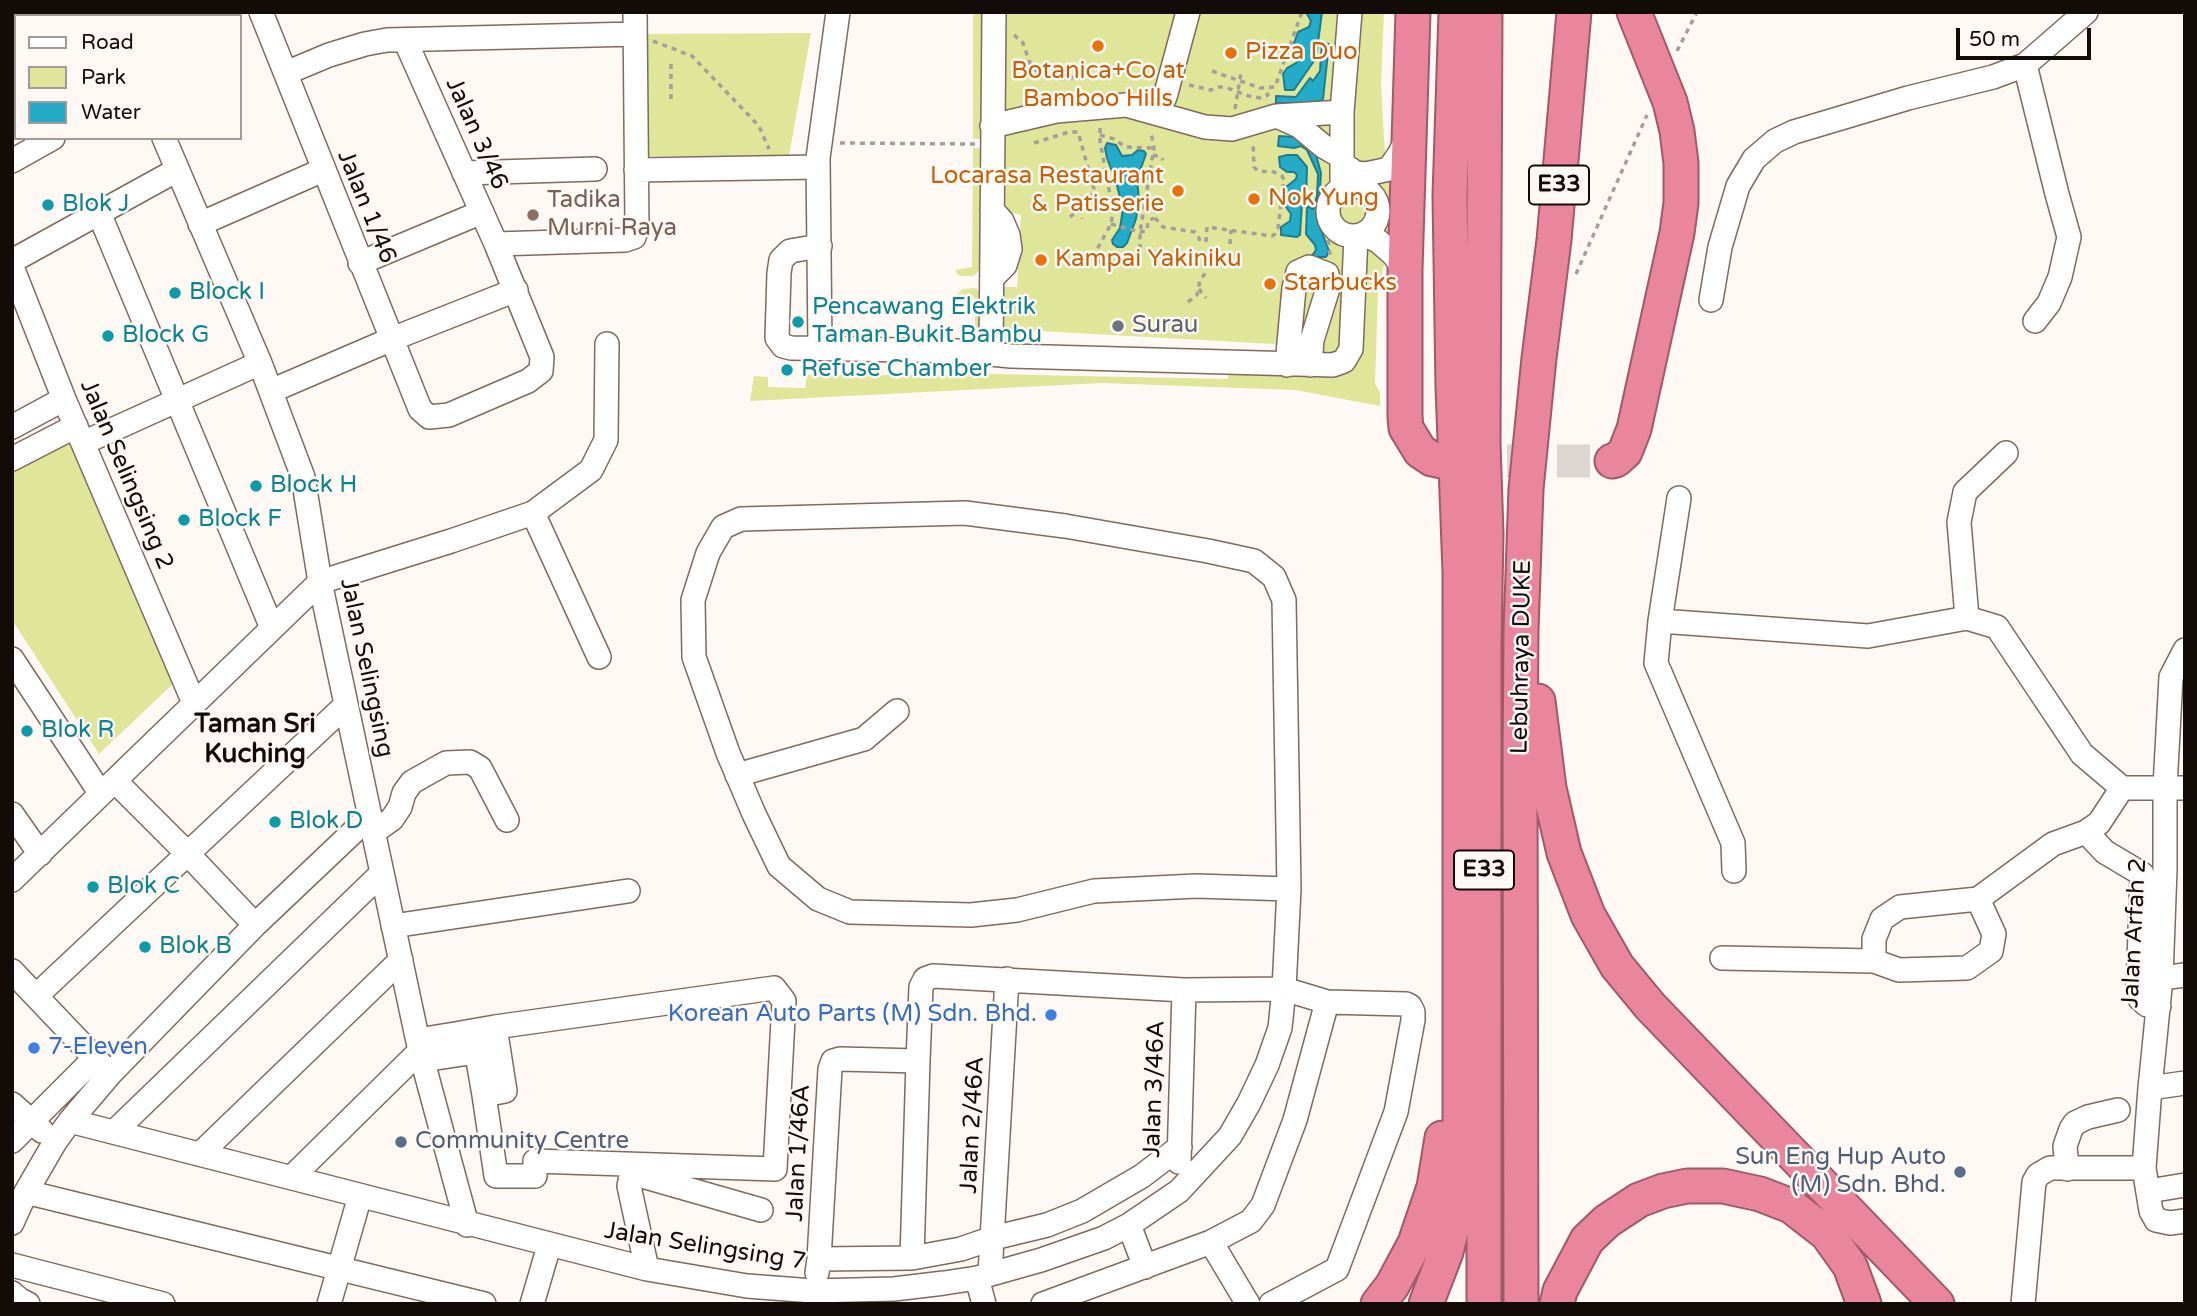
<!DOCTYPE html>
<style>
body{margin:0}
#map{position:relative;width:2197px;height:1316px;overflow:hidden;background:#fff9f6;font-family:"Varela Round",sans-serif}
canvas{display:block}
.frame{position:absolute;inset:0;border:14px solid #130b07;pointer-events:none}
.legend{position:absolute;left:14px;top:14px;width:228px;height:126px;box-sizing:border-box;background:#fff9f6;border:2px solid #a19a96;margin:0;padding:9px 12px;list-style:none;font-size:21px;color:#130b07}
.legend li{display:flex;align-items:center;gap:14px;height:35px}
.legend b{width:35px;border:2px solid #a19a96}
.scale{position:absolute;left:1956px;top:28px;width:135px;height:32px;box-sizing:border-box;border:4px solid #130b07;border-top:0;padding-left:9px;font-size:21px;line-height:24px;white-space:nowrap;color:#130b07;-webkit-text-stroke:5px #fff9f6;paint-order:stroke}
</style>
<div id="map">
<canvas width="2197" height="1316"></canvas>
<div class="frame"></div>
<ul class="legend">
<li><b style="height:9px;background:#fff"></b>Road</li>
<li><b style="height:19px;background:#dfe599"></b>Park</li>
<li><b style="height:19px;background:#24abc8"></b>Water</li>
</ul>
<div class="scale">50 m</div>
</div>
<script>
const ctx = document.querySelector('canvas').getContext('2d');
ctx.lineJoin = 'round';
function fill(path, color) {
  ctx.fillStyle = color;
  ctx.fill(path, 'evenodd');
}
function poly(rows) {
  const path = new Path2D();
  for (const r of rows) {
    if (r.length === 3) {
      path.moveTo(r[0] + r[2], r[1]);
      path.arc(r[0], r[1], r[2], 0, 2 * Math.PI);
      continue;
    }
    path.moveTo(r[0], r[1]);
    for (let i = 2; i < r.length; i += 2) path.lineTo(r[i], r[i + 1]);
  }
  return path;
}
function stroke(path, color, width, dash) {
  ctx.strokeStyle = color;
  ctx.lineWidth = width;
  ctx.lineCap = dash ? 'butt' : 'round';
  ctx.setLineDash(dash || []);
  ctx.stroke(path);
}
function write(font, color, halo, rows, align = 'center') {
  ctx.font = font + ' "Varela Round",sans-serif';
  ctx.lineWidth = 5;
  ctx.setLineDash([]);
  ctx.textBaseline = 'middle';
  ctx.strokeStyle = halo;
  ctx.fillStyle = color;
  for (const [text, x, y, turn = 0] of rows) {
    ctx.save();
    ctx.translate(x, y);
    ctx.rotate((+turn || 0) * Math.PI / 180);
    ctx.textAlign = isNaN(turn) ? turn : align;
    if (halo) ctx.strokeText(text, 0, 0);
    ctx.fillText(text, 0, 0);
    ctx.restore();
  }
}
fill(poly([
 [973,12,984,12,981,139,973,139],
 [996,12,1384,12,1381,83,1385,156,1400,164,1396,245,1386,255,1378,293,1375,384,1380,392,1380,406,1295,390,1102,383,750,401,754,376,768,377,768,387,805,388,807,375,971,375,971,359,988,363,988,374,1228,379,1229,367,1342,369,1361,349,1338,348,1333,355,1292,356,1292,345,1020,330,1019,350,993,350,993,287,1017,287,1021,215,994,209],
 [811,33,789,156,646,156,643,34],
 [973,148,981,148,982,263,978,272,973,276,961,276,957,274,956,270,972,267],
 [976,288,982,294,980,342,958,340,975,337,975,299,972,296,957,297,957,294,963,289],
 [72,440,176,681,99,754,12,620,12,471]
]), '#dfe599');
const water = poly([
 [1306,12,1322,12,1316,58,1294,90,1285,90,1283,74,1287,68,1296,63,1299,58,1293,46,1298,32,1309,27,1311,21,1306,12],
 [1322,43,1329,44,1323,99,1316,103,1276,103,1276,96,1296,97,1310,78,1313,81,1320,71,1322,43],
 [1279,136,1293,137,1307,142,1315,151,1321,173,1318,222,1329,251,1326,257,1311,257,1316,250,1315,245,1306,234,1307,206,1313,209,1317,196,1318,174,1307,150,1301,146,1294,148,1278,146,1279,136],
 [1107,143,1116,145,1122,156,1132,155,1138,150,1144,151,1146,154,1137,179,1139,200,1136,219,1127,243,1123,247,1117,247,1113,244,1112,240,1120,228,1123,209,1116,182,1107,158,1105,148,1107,143],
 [1287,155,1297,155,1307,167,1306,201,1302,203,1300,235,1297,237,1281,235,1281,227,1290,221,1291,214,1284,204,1286,187,1296,179,1297,175,1294,172,1287,172,1280,167,1279,157,1287,155]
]);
fill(water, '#24abc8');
stroke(water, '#1f7b8e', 2);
stroke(poly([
 [1457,461,1612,461]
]), '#dcd5d2', 33, [33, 17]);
const minor = poly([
 [261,12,420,409,429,417,449,415,528,381,541,371,542,357,496,244,405,40],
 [100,16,107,12],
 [12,60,16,58],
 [2025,65,2057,194,2069,237,2060,277,2049,303,2035,321],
 [286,73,329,55,365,44,387,40,635,34],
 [1145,110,1153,107,1165,97,1188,12],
 [1279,117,1299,126,1323,146,1342,157],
 [992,126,1056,111,1126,105,1205,127,1232,129,1276,116,1342,112],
 [164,138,260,363,303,477,320,582,420,1051,467,1225],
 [12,161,53,138],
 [1344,165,1356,173,1366,174,1389,169,1400,153,1407,138],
 [636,170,818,167],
 [464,173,595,169],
 [1353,211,25],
 [1342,189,1342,112,1350,12],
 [992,210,1002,221,1008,235,1010,249,1005,265,992,278],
 [99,213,272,628],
 [200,224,323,170],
 [1363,234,1378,241,1393,254,1405,270],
 [496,244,625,240,634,237,637,228,635,12],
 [820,246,790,251,781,260,779,273,777,338,783,346,791,348,958,351,1011,356,1333,365,1344,361,1351,349,1356,236],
 [12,261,177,170],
 [360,263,482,212],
 [12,267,64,399,194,703],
 [1711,300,1720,247,1738,186,1754,159,1775,141,1794,132,1908,98,1993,77,2025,65,2086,12],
 [820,348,818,158,838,12],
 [991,354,994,12],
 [1287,365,1294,288,1298,272,1309,267,1327,274,1329,285,1312,340,1310,365],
 [271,391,392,339,516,290],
 [12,427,64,399],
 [83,443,260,363],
 [12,459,76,426],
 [1679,498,1660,621,1868,636,1967,618,1997,627,2082,754,2122,788,2185,788],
 [533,513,599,657],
 [1967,618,1959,522,1965,492,2006,453],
 [1660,621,1656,663,1733,843,1734,871],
 [2185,650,2171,677,2165,787,2165,869,2161,978,2150,1088,2144,1168,2151,1211,2156,1220,2170,1223,2185,1221],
 [12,659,101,794],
 [737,775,864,739,897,711],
 [115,781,187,853,255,925],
 [12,814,40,854],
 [374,832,392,819,400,807,404,793,412,782,446,763,470,762,480,768,507,820],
 [2086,832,2105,852,2142,874,2138,990,2140,999,2147,1005,2159,1006],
 [12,880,320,582,451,541,533,513,591,470,606,440,607,344],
 [393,926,628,891],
 [1722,958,1874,961,1874,939,1882,919,1900,907,1978,899,2053,844,2086,832,2099,823,2122,788],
 [1874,961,1899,970,1967,968,1991,951,1994,934,1978,899],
 [12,971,110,1074],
 [2161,978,2185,975],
 [36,996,346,705],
 [418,1040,455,1034,495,1027,505,1091,484,1095,473,1031],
 [423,1060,476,1052],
 [2150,1088,2185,1083],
 [484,1095,496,1176,535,1176,535,1161,775,1169,784,1001,774,988,495,1027],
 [12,1104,42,1131],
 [70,1121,647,1269,747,1286,813,1291,894,1289,944,1283,977,1278,1041,1260,1104,1238,1129,1225,1179,1191,1230,1136,1249,1103,1267,1065,1280,1028,1284,989,1289,889,1284,600,1274,577,1254,561,1208,551,1065,526,965,513,741,519,723,527,708,553,693,600,694,657,728,753,754,814,779,866,818,899,850,912,971,915,1017,910,1094,891,1196,886,1289,889],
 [114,1132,382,873],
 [12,1141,95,1058],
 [200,1154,401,960],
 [1179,1162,1184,990],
 [2067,1169,2065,1146,2071,1129,2075,1123,2088,1117,2118,1110],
 [292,1177,420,1051],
 [2149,1191,2185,1185],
 [26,1192,484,1304],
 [12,1223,26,1192,55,1142,70,1121,110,1074,255,925,370,816],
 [1129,1225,1145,1267],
 [1211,1242,1248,1304],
 [912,1258,961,1249,993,1238,1047,1225,1082,1211,1142,1176,1180,1147],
 [819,1259,912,1258,918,1061,921,987,925,979,933,976,1184,990,1284,989,1327,1002,1295,1120,1263,1205,1251,1221,1211,1242,1043,1304],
 [12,1265,163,1304],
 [647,1269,629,1186,631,1176,635,1174,761,1210],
 [817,1273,819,1259,830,1069,833,1061,840,1059,918,1061],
 [990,1274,1007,979],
 [977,1278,984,1304],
 [12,1293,20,1300,28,1304],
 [329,1304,360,1196],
 [532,1304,549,1246],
 [1271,1304,1337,1269,1396,1112,1413,1020,1413,1012,1410,1006,1406,1004,1327,1002],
 [2023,1304,2034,1182,2038,1175,2050,1168,2144,1168]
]);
const highway = poly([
 [1413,12,1405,270,1405,417,1406,428,1420,451,1432,459,1441,461],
 [1612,461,1616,460,1625,452,1634,429,1677,233,1681,203,1681,163,1677,131,1670,102,1634,12],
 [1538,701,1549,788,1564,853,1588,915,1617,966,1650,1006,1937,1304],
 [1378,1304,1392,1286,1415,1243,1434,1187,1442,1138],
 [1426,1304,1446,1252,1454,1220,1458,1190,1460,1120,1460,572,1453,387,1450,195,1456,12],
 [1484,1304,1484,646,1486,533,1483,443,1485,12],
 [1521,1304,1520,768,1521,630,1526,489,1539,358,1554,240,1574,12],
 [1557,1304,1560,1291,1587,1240,1607,1221,1639,1200,1663,1191,1687,1186,1723,1186,1760,1194,1791,1206,1827,1234,1850,1266,1864,1304]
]);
stroke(minor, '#7f6a5d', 26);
stroke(highway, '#9e5a68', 37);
stroke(poly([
 [1014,35,1023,43,1031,66,1039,73,1058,79,1079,77],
 [653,41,692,56,759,126,769,149],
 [1677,51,1697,12],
 [1212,71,1260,88,1275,87,1302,12],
 [1189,85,1211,90,1219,87,1225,87,1249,96,1261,98,1268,95,1265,89],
 [671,99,671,59],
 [1235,109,1241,73],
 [1100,128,1100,141,1113,211,1111,224,1095,253,1096,260,1107,264,1107,267],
 [1100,135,1114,139,1125,147,1154,148],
 [840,143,976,144],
 [1034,143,1069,132,1078,132,1094,189,1091,198,1080,207,1082,219],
 [1153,155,1161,157,1163,160],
 [1156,208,1155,218,1163,227,1195,232,1198,235,1200,242],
 [1070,217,1080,209],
 [1111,224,1140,232,1147,231,1148,221,1154,218],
 [1328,240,1330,255],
 [1206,242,1207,227,1272,236,1275,234,1278,228,1284,180,1282,176,1274,172,1258,171,1254,167,1253,142],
 [1230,244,1231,230],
 [1107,264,1121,264,1130,261,1136,258,1140,251,1140,232,1154,148,1151,132],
 [1576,274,1647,115],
 [1199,289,1206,298],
 [1188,302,1197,295,1200,280,1208,270]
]), '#a59e9b', 3.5, [5, 5]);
stroke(minor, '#fff', 23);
stroke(highway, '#e9859d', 33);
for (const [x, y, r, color] of [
 [1098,46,7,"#e8710a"],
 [1231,53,7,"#e8710a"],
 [1178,191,7,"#e8710a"],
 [1254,199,7,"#e8710a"],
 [48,205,7,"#0f9aa8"],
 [533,215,7,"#8d6e63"],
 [1041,260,7,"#e8710a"],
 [1270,284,7,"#e8710a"],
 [175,293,7,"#0f9aa8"],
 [798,322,7,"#0f9aa8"],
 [1118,326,7,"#6b7280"],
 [108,336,7,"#0f9aa8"],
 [787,370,7,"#0f9aa8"],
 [256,486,7,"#0f9aa8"],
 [184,520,7,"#0f9aa8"],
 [27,731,7,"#0f9aa8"],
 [275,822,7,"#0f9aa8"],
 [93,887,7,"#0f9aa8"],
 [145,947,7,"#0f9aa8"],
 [1051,1015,7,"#3f7fe0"],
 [34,1048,7,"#3f7fe0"],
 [401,1142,7,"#5c6f8a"],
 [1960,1172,7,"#5c6f8a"]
]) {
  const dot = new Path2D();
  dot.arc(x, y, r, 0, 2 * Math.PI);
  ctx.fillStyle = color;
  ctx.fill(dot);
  stroke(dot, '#fff9f6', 2.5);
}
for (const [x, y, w] of [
 [1559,185,60],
 [1484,870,60]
]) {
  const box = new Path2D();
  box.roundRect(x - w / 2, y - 19.5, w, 39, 5);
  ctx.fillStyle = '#fff9f6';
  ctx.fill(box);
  stroke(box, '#130b07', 2);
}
write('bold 23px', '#130b07', null, [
 ["E33",1559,185],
 ["E33",1484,870]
]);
write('24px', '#c56008', '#fff9f6', [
 ["Pizza Duo",1245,53],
 ["Botanica+Co at",1098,72,"center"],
 ["Bamboo Hills",1098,100,"center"],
 ["Locarasa Restaurant",1164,177,"right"],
 ["& Patisserie",1164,205,"right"],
 ["Nok Yung",1268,199],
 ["Kampai Yakiniku",1055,260],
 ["Starbucks",1284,284]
], 'left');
write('24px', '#130b07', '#fff9f6', [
 ["Jalan 3/46",476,134,66],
 ["Jalan 1/46",366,207,68],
 ["Jalan Selingsing 2",126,475,67],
 ["Lebuhraya DUKE",1522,657,-89],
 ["Jalan Selingsing",366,668,78],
 ["Jalan Arfah 2",2135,933,-87],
 ["Jalan 3/46A",1155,1089,-88],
 ["Jalan 2/46A",973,1125,-87],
 ["Jalan 1/46A",799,1153,-87],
 ["Jalan Selingsing 7",705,1247,9]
]);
write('24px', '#785e54', '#fff9f6', [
 ["Tadika",547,201],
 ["Murni Raya",547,229]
], 'left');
write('24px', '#0d838f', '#fff9f6', [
 ["Blok J",62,205],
 ["Block I",189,293],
 ["Pencawang Elektrik",812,308],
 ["Taman Bukit Bambu",812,336],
 ["Block G",122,336],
 ["Refuse Chamber",801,370],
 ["Block H",270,486],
 ["Block F",198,520],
 ["Blok R",41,731],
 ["Blok D",289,822],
 ["Blok C",107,887],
 ["Blok B",159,947]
], 'left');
write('24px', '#5b616d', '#fff9f6', [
 ["Surau",1132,326]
], 'left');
write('24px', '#366cbe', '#fff9f6', [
 ["Korean Auto Parts (M) Sdn. Bhd.",1037,1015],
 ["7-Eleven",48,1048,"left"]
], 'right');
write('24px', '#4e5e75', '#fff9f6', [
 ["Community Centre",415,1142],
 ["Sun Eng Hup Auto",1946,1158,"right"],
 ["(M) Sdn. Bhd.",1946,1186,"right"]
], 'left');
write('bold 26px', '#130b07', '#fff9f6', [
 ["Taman Sri",255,725],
 ["Kuching",255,755]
]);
</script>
